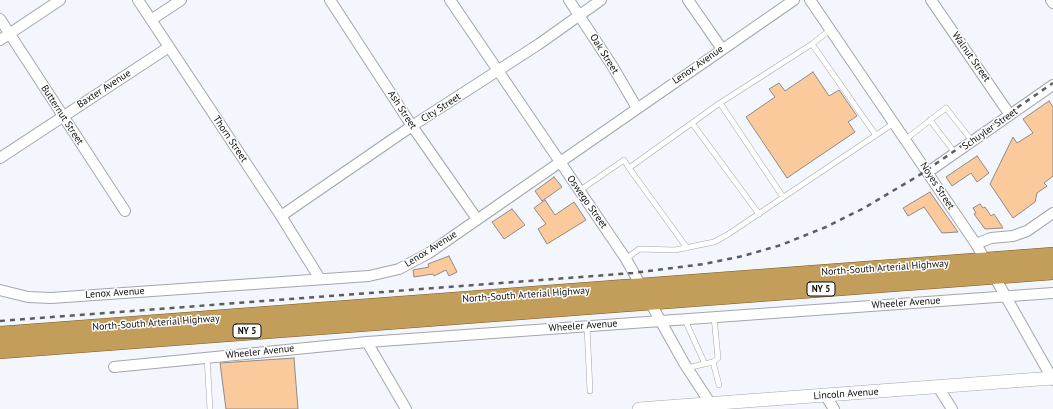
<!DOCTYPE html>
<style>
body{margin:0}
canvas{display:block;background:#f3f6fc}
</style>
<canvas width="1053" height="409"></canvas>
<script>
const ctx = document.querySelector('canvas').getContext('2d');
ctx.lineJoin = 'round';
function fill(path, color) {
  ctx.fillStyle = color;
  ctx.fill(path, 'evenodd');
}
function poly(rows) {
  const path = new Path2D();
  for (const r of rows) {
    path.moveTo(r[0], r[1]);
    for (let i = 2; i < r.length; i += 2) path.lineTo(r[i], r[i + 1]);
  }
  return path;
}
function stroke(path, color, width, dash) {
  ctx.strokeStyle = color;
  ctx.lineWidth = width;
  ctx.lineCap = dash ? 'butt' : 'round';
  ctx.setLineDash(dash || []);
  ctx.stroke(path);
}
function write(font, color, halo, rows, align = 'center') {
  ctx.font = font + ' "PT Sans",sans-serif';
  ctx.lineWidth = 3;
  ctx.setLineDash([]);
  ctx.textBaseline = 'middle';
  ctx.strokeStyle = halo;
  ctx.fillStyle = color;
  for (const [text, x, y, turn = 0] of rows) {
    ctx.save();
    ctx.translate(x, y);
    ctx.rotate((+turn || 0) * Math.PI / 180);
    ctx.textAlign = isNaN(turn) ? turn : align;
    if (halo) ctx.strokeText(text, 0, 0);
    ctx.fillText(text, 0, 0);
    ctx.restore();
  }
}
const building = poly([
 [813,72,829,96,839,90,857,116,848,122,855,132,787,178,746,117,775,97,769,89,779,83,785,91,813,72],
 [1049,101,1053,107,1053,176,1044,183,1047,186,1037,193,1035,202,1013,218,990,184,1013,137,1017,143,1033,133,1023,119,1049,101],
 [977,156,989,173,977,182,971,173,952,186,946,177,977,156],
 [554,177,562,187,542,201,535,191,554,177],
 [930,192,958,232,942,233,924,207,908,216,903,208,930,192],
 [545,200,555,215,574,202,586,220,547,244,538,229,546,224,534,208,545,200],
 [980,204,983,208,985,207,991,216,994,214,1003,228,985,229,974,214,976,213,973,208,980,204],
 [512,209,525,225,504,239,492,222,512,209],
 [449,256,457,272,449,276,446,270,434,276,433,274,414,277,413,270,429,267,428,264,449,256],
 [294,358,298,409,226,409,220,363,294,358]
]);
fill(building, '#faca9c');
stroke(building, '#8f8b86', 1);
const service = poly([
 [830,30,812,44,875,134],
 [930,120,955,153],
 [692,123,759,214],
 [906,139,946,108,972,141],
 [629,168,687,248],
 [579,191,624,160,629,168,720,103],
 [783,197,720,103,812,44],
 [626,259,639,249,675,250,714,242,727,235,894,123],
 [685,320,705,364],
 [587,326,590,391],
 [207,357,210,409],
 [713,362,719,385],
 [687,368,713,362,718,358,714,317]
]);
const minor = poly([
 [138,0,281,216,320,279],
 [330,0,412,126,477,219],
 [450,0,626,259,684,363,714,409],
 [569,0,613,67,637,108],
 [688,0,722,49],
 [810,0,976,244,1053,380],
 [931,0,1010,115],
 [1051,0,1053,3],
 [0,19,125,211],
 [151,20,181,0],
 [0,40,60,0],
 [0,158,169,47],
 [928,172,1053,85],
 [281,216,412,126,539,44,601,0],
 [976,244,991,238,1013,236,1027,231,1053,213],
 [0,290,28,297,51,298,369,276,399,269,429,253,794,0],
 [367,342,406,409],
 [114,367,367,342,1053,293],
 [938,387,952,409],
 [825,395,834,409]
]);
const tertiary = poly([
 [639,409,1053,378]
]);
const trunk = poly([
 [0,335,1053,256],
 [0,350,1053,271]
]);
stroke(service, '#a4a6ac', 6);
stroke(minor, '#a4a6ac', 12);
stroke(tertiary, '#a4a6ac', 14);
stroke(trunk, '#795b25', 18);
stroke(service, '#fff', 5);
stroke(minor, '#fff', 10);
stroke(tertiary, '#fff', 13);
stroke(trunk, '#c29e5a', 17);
stroke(poly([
 [0,321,633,273,704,264,743,256,781,245,826,227,864,208,918,176,1053,83]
]), '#5c5d61', 2.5, [5, 5]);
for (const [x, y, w] of [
 [821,289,28],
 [247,331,28]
]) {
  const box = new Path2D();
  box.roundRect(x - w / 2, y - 7, w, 14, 3);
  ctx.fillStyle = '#fff';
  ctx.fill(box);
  stroke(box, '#0c0d0f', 1);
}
write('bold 9px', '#0c0d0f', null, [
 ["NY 5",821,289],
 ["NY 5",247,331]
]);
write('10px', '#0c0d0f', '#fff', [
 ["Oak Street",604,54,58],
 ["Walnut Street",971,57,55],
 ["Lenox Avenue",698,65,-35],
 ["Baxter Avenue",104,89,-33],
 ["City Street",441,108,-33],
 ["Ash Street",402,110,57],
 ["Butternut Street",62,115,57],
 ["Schuyler Street",990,129,-35],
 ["Thorn Street",230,139,56],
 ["Noyes Street",937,186,57],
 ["Oswego Street",587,202,55],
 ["Lenox Avenue",431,249,-32],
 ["North-South Arterial Highway",885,268,-4],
 ["Lenox Avenue",115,293,-4],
 ["North-South Arterial Highway",526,295,-4],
 ["Wheeler Avenue",906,303,-4],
 ["North-South Arterial Highway",156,323,-4],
 ["Wheeler Avenue",583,326,-4],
 ["Wheeler Avenue",260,352,-6],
 ["Lincoln Avenue",846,394,-4]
]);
</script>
